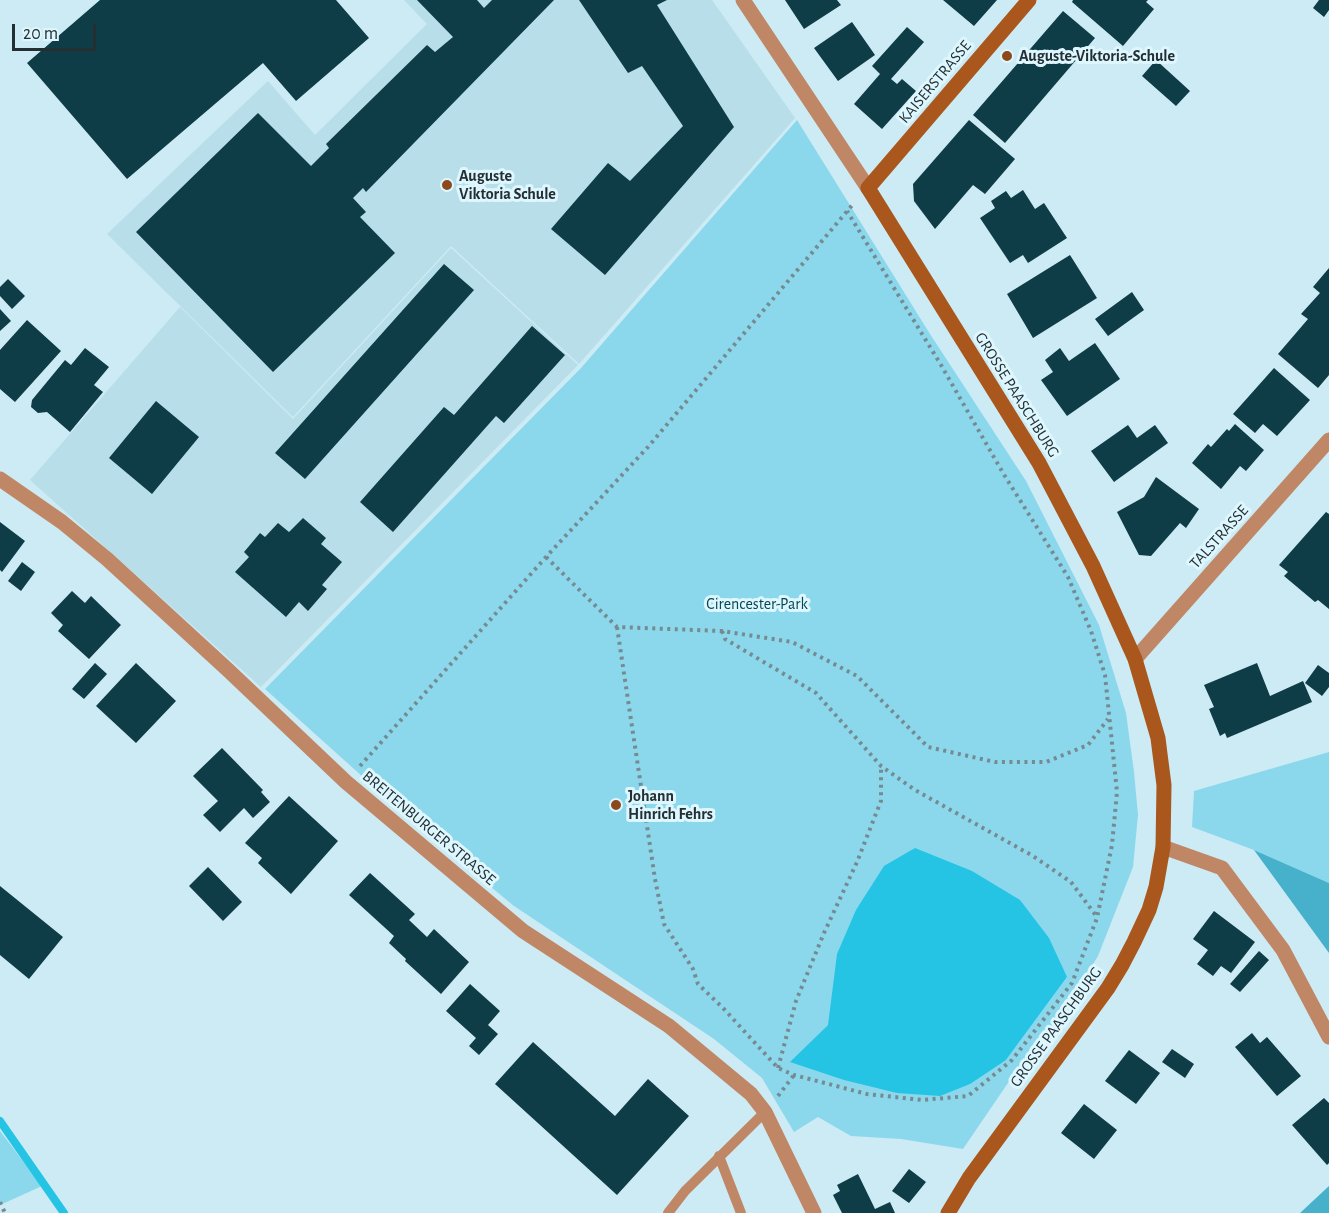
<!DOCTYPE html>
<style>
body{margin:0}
#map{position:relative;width:1329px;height:1213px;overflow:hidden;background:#ccebf4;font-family:"Alegreya Sans",sans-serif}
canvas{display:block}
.scale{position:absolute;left:12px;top:24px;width:84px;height:27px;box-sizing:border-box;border:3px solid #232f33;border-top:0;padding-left:8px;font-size:18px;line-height:21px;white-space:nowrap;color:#232f33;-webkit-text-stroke:4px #def7fe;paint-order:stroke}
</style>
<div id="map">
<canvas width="1329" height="1213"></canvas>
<div class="scale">20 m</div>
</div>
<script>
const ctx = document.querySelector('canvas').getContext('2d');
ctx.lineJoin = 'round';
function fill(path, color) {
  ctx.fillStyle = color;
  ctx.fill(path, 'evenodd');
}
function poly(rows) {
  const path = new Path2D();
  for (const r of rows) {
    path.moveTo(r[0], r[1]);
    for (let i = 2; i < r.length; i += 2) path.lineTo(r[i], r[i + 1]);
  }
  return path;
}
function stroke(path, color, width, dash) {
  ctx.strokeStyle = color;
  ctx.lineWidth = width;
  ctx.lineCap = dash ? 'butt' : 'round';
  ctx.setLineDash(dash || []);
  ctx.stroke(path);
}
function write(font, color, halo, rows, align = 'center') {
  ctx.font = font + ' "Alegreya Sans",sans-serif';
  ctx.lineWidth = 6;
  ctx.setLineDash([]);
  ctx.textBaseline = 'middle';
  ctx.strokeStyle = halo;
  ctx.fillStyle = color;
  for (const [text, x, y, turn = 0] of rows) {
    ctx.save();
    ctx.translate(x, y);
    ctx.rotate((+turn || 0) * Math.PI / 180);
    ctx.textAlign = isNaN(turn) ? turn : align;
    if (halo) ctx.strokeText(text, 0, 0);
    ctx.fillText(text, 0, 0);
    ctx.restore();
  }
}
fill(poly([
 [404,0,712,0,795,118,579,364,451,246,293,417,107,234,268,81,315,135,427,24],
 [451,248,578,365,261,687,30,480,180,307,293,419]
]), '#b7dee9');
fill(poly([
 [797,120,930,334,1026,481,1099,625,1126,713,1134,772,1138,815,1133,867,1098,956,1062,1015,1010,1080,963,1149,901,1139,851,1136,818,1117,794,1132,762,1078,714,1039,514,906,422,830,265,689,581,368],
 [1067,977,1006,1060,791,1062,828,1025],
 [1329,752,1329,883,1254,850,1192,827,1194,791],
 [0,1131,42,1186,0,1205]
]), '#8bd8ed');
fill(poly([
 [1254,850,1329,883,1329,953],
 [1329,1186,1329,1213,1300,1213]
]), '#47b1cb');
fill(poly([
 [915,848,972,871,1020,900,1049,938,1067,977,1006,1060,970,1084,940,1096,897,1093,844,1080,790,1062,828,1025,837,954,856,910,884,866]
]), '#25c3e4');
stroke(poly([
 [0,1121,64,1213]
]), '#25c3e4', 8);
fill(poly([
 [100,0,336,0,369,38,296,101,263,63,127,179,27,63],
 [417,0,477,0,484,8,492,0,554,0,366,192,363,188,353,198,366,212,360,217,395,253,273,372,136,232,258,113,311,166,329,148,326,144,427,45,435,52,453,37],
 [579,0,667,0,657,5,734,127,605,275,551,229,608,163,630,181,683,126,642,66,628,73],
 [785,0,837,0,841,5,804,29],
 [943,0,997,0,974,26],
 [1073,0,1148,0,1146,2,1154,9,1123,46,1072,2],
 [1319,0,1329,0,1329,10,1324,17,1313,8],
 [1063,11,1095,38,1005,143,973,115],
 [852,22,875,55,838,81,814,48],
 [907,27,924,42,891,79,897,84,902,79,916,91,882,129,854,104,880,74,872,66],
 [1156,60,1190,91,1176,106,1142,76],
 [969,120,1015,159,985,194,973,185,935,229,914,201,913,184],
 [1023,190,1035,209,1044,203,1067,238,1028,263,1023,255,1010,263,980,218,995,208,991,201,1006,191,1011,198],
 [1070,255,1097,298,1033,338,1007,294],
 [444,264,474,290,305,479,275,453],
 [1329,268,1329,375,1318,388,1278,354,1308,319,1301,314,1320,293,1313,287],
 [8,279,25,296,12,309,0,296,0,287],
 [1132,292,1144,310,1108,336,1095,319],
 [0,309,11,321,0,331],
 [27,320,61,351,15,402,0,389,0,350],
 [532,326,565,355,504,423,496,416,393,532,360,502,444,407,454,415],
 [1095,343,1120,379,1067,416,1041,380,1053,372,1045,360,1060,348,1069,361],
 [85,348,109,367,94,385,103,392,70,432,47,412,38,413,31,407,32,400,65,360,71,365],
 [1274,368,1310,400,1277,436,1263,424,1255,433,1233,414],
 [156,401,199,437,152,494,109,458],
 [1235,424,1264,450,1246,471,1240,466,1221,489,1192,463,1208,444,1211,447,1227,429,1229,431],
 [1128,425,1137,438,1155,425,1168,443,1114,482,1091,451],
 [1156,477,1199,509,1186,528,1180,523,1151,556,1139,555,1117,512,1144,497],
 [1326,512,1329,514,1329,609,1318,600,1315,602,1284,576,1288,572,1279,565],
 [303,518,326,538,321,544,342,562,322,585,327,589,308,611,299,602,286,617,235,572,249,557,244,552,260,533,265,537,278,523,289,532],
 [0,522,25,541,2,572,0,570],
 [22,562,35,572,21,591,8,581],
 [72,591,85,603,91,596,121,625,89,659,58,631,63,625,51,613],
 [95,663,107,674,84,699,72,689],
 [136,663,176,701,136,743,96,706],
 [1257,663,1270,696,1303,681,1312,702,1227,738,1225,733,1220,736,1209,709,1214,707,1204,685],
 [1318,665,1329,673,1329,687,1322,696,1305,683],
 [222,748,263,790,261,792,270,802,253,818,244,808,220,832,203,815,218,801,193,776],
 [289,796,338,841,291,894,258,863,262,858,245,843],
 [208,867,242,902,223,921,189,886],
 [370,873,415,914,409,920,427,937,434,929,469,962,441,994,405,961,406,959,389,943,394,936,349,895],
 [0,886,63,937,29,979,0,955],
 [1214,911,1255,942,1231,973,1221,966,1213,976,1197,964,1208,950,1193,939],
 [1259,951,1269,960,1240,992,1230,984],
 [470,984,500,1011,488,1025,498,1034,479,1055,469,1046,476,1038,446,1011],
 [1252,1033,1260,1043,1267,1037,1301,1076,1277,1096,1235,1047],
 [533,1042,615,1116,648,1079,689,1116,617,1195,495,1084],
 [1172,1049,1194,1064,1185,1078,1162,1062],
 [1129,1050,1160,1073,1136,1104,1105,1081],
 [1324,1098,1329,1103,1329,1163,1327,1165,1292,1125],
 [1084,1104,1117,1130,1094,1159,1061,1133],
 [909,1169,926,1182,909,1203,892,1191],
 [858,1174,875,1209,890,1202,895,1213,842,1213,833,1195,840,1191,837,1185]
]), '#0e3c47');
stroke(poly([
 [546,557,617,627,722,631,792,642,857,676,928,747,995,762,1046,762,1088,745,1108,719],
 [617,627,655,879,664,924,693,969,698,984,723,1008,778,1068,794,1075,867,1094,922,1100,968,1096,1012,1060,1072,983,1097,918,1112,845,1117,792,1105,675,1091,631,1068,577,1003,473,941,365,847,211],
 [722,631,725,639,816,693,881,766,915,790,1033,856,1071,882,1097,917],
 [360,766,546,557,648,447,854,203],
 [778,1068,796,1001,824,933,857,862,881,801,881,767],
 [778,1096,794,1075],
 [0,1202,5,1213]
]), '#768b91', 4, [3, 4.5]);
stroke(poly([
 [719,1156,741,1213],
 [668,1213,685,1191,765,1112]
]), '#c08766', 10);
stroke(poly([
 [0,479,62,522,107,559,228,670,346,782,523,931,669,1026,751,1094,765,1112,814,1213],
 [1135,659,1329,440],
 [1163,847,1222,868,1283,950,1329,1037]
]), '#c08766', 15);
stroke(poly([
 [743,0,868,188]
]), '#c08766', 15);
stroke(poly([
 [948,1213,969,1178,1108,988,1122,965,1134,942,1149,910,1156,887,1163,847,1164,785,1160,754,1158,738,1135,659,1093,566,1039,463,868,188,1029,0]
]), '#a9571d', 15);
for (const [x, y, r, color] of [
 [1007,56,6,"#8c491b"],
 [447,185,6,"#8c491b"],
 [616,805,6,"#8c491b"]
]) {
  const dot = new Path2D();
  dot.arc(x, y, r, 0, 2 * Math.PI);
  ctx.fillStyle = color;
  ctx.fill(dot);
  stroke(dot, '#def7fe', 2);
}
write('bold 16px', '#232f33', '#def7fe', [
 ["Auguste-Viktoria-Schule",1019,56],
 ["Auguste",459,176],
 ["Viktoria Schule",459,194],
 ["Johann",628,796],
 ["Hinrich Fehrs",628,814]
], 'left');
write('16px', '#232f33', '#def7fe', [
 ["KAISERSTRASSE",935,82,-50],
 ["GROSSE PAASCHBURG",1017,395,58],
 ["TALSTRASSE",1219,537,-48],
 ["BREITENBURGER STRASSE",429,828,40],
 ["GROSSE PAASCHBURG",1056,1027,-54]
]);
write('16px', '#054754', '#def7fe', [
 ["Cirencester-Park",757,604]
]);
</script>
